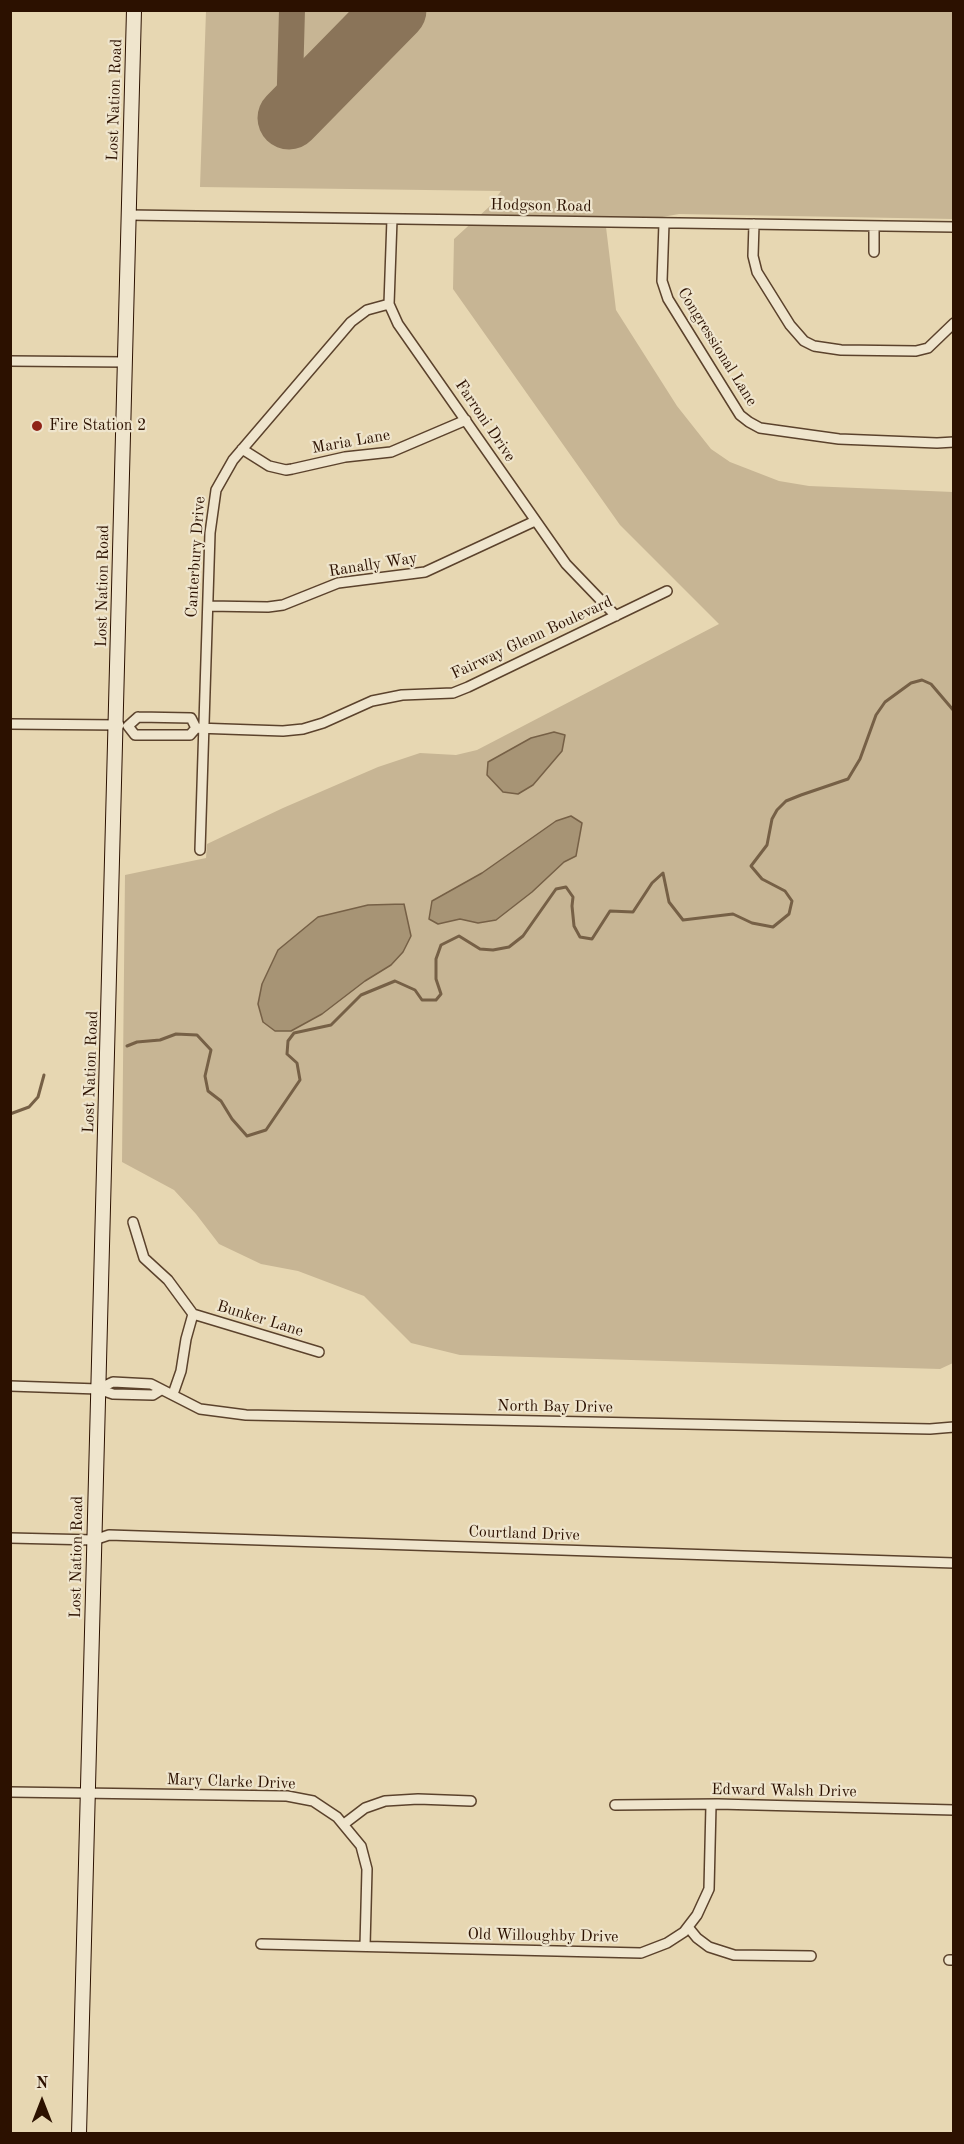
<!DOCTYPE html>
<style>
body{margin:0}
#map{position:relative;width:964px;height:2144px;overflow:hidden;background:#e7d7b2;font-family:"Old Standard TT",serif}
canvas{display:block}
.frame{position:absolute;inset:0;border:12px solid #2c1100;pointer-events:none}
.north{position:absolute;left:12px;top:2072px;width:60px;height:60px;-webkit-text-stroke:4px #efe5cd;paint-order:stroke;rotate:0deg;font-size:16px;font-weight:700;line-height:24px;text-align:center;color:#2c1100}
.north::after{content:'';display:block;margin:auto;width:21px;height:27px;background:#2c1100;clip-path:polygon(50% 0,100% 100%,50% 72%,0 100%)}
</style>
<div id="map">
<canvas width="964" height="2144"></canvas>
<div class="frame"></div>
<div class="north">N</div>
</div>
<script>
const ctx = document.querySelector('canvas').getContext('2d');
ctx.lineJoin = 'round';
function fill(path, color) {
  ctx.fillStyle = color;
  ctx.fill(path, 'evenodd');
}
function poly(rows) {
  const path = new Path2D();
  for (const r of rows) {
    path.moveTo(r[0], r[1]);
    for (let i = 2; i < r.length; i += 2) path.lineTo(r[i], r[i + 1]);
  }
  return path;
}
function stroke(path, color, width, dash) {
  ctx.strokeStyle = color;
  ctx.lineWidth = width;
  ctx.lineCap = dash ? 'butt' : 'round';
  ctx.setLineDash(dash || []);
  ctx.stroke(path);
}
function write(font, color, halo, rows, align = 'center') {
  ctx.font = font + ' "Old Standard TT",serif';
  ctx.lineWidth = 4.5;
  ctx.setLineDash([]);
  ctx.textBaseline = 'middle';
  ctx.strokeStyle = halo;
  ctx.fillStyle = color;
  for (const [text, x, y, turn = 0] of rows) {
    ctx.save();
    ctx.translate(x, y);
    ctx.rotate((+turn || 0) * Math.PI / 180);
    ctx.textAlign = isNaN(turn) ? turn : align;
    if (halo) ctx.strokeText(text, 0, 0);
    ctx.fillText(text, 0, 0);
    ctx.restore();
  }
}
fill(poly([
 [206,11,953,11,953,219,679,214,606,227,616,310,677,406,711,449,730,462,779,481,809,486,953,492,953,1363,940,1369,460,1355,411,1343,364,1296,298,1271,261,1264,219,1244,196,1214,174,1190,122,1162,125,875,206,858,207,844,283,808,378,767,420,753,456,755,477,750,719,624,620,525,453,289,454,239,490,206,501,191,200,187]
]), '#c7b594');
const water = poly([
 [554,732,565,735,562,751,533,785,518,794,503,792,487,775,488,762,531,738,554,732],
 [571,816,582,823,576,856,564,862,532,892,496,920,478,923,460,919,438,924,429,919,432,901,482,873,556,821,571,816],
 [404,904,411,936,403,952,391,965,365,981,322,1014,291,1031,275,1031,263,1022,258,1004,262,984,278,950,318,917,368,905,404,904]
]);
fill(water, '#a79475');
stroke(water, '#766046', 1.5);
stroke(poly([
 [127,1046,137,1042,160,1040,176,1034,197,1035,211,1050,205,1076,208,1091,221,1101,232,1119,247,1136,266,1130,300,1080,297,1063,287,1054,288,1041,294,1033,331,1025,361,995,395,981,415,990,422,1000,436,1000,441,994,436,979,436,959,441,945,459,936,480,949,493,950,509,947,523,936,556,889,566,887,573,897,572,906,574,926,580,937,592,939,610,911,633,912,652,883,663,873,669,902,683,920,733,914,752,923,773,927,789,914,792,901,785,891,762,879,751,866,767,845,772,819,777,810,786,801,801,795,848,779,860,759,876,715,885,702,911,683,922,680,931,684,954,711],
 [10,1114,29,1107,38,1097,44,1075]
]), '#766046', 3);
stroke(poly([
 [289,118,292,10]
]), '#8a7459', 26);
stroke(poly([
 [289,118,395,10]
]), '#8a7459', 63);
const street = poly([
 [128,215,954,227],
 [392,219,389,304,398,324,566,564,616,616],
 [664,223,662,281,668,299,740,415,749,422,760,428,839,439,937,443,954,442],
 [754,224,753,256,757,272,790,325,804,341,814,346,841,350,916,351,928,348,954,323],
 [874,252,874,226],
 [10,361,124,362],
 [242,449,269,466,286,470,292,469,345,457,391,452,466,420],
 [208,606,268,607,283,605,338,583,425,572,535,521],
 [138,717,191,718,196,728,190,735,135,735,128,726,138,717],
 [10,724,119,725],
 [196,728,283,731,303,729,323,723,372,701,402,695,453,693,468,687,667,591],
 [200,850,210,533,216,490,233,460,351,322,367,310,389,304],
 [133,1222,144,1258,168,1280,193,1314,319,1352],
 [10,1386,98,1389,113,1394,153,1395,161,1390],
 [98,1389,113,1382,151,1384,200,1409,246,1415,930,1429,954,1427],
 [173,1394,181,1371,186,1339,193,1314],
 [10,1538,94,1540,109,1535,954,1563],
 [10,1792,287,1796,313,1801,337,1817,361,1846,367,1869,365,1946],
 [615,1805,718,1804,954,1810],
 [344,1824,365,1808,385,1801,418,1799,471,1801],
 [688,1927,697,1938,709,1947,734,1955,811,1956],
 [261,1944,641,1953,667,1943,684,1932,697,1915,709,1889,711,1805],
 [949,1960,954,1960]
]);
const secondary = poly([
 [79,2134,134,10]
]);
stroke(street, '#5b422c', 12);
stroke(secondary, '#2c1100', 16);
stroke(street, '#efe5cd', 9);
stroke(secondary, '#efe5cd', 14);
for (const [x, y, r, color] of [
 [37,426,6,"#8f2418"]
]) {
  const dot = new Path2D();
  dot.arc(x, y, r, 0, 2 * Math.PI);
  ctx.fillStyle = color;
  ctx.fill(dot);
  stroke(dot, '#efe5cd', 2);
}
write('16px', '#2c1100', '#efe5cd', [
 ["Lost Nation Road",115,100,-88],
 ["Hodgson Road",541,206,1],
 ["Congressional Lane",717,347,58],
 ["Farroni Drive",485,421,56],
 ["Maria Lane",351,442,-10],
 ["Canterbury Drive",196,557,-86],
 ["Ranally Way",373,565,-9],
 ["Lost Nation Road",103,586,-89],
 ["Fairway Glenn Boulevard",532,638,-25],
 ["Lost Nation Road",91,1072,-88],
 ["Bunker Lane",260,1319,17],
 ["North Bay Drive",555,1407,1],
 ["Courtland Drive",524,1534,2],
 ["Lost Nation Road",77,1557,-89],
 ["Mary Clarke Drive",231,1782,2],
 ["Edward Walsh Drive",784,1791,1],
 ["Old Willoughby Drive",543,1936,1]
]);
write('16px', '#2c1100', '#efe5cd', [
 ["Fire Station 2",49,426]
], 'left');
</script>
